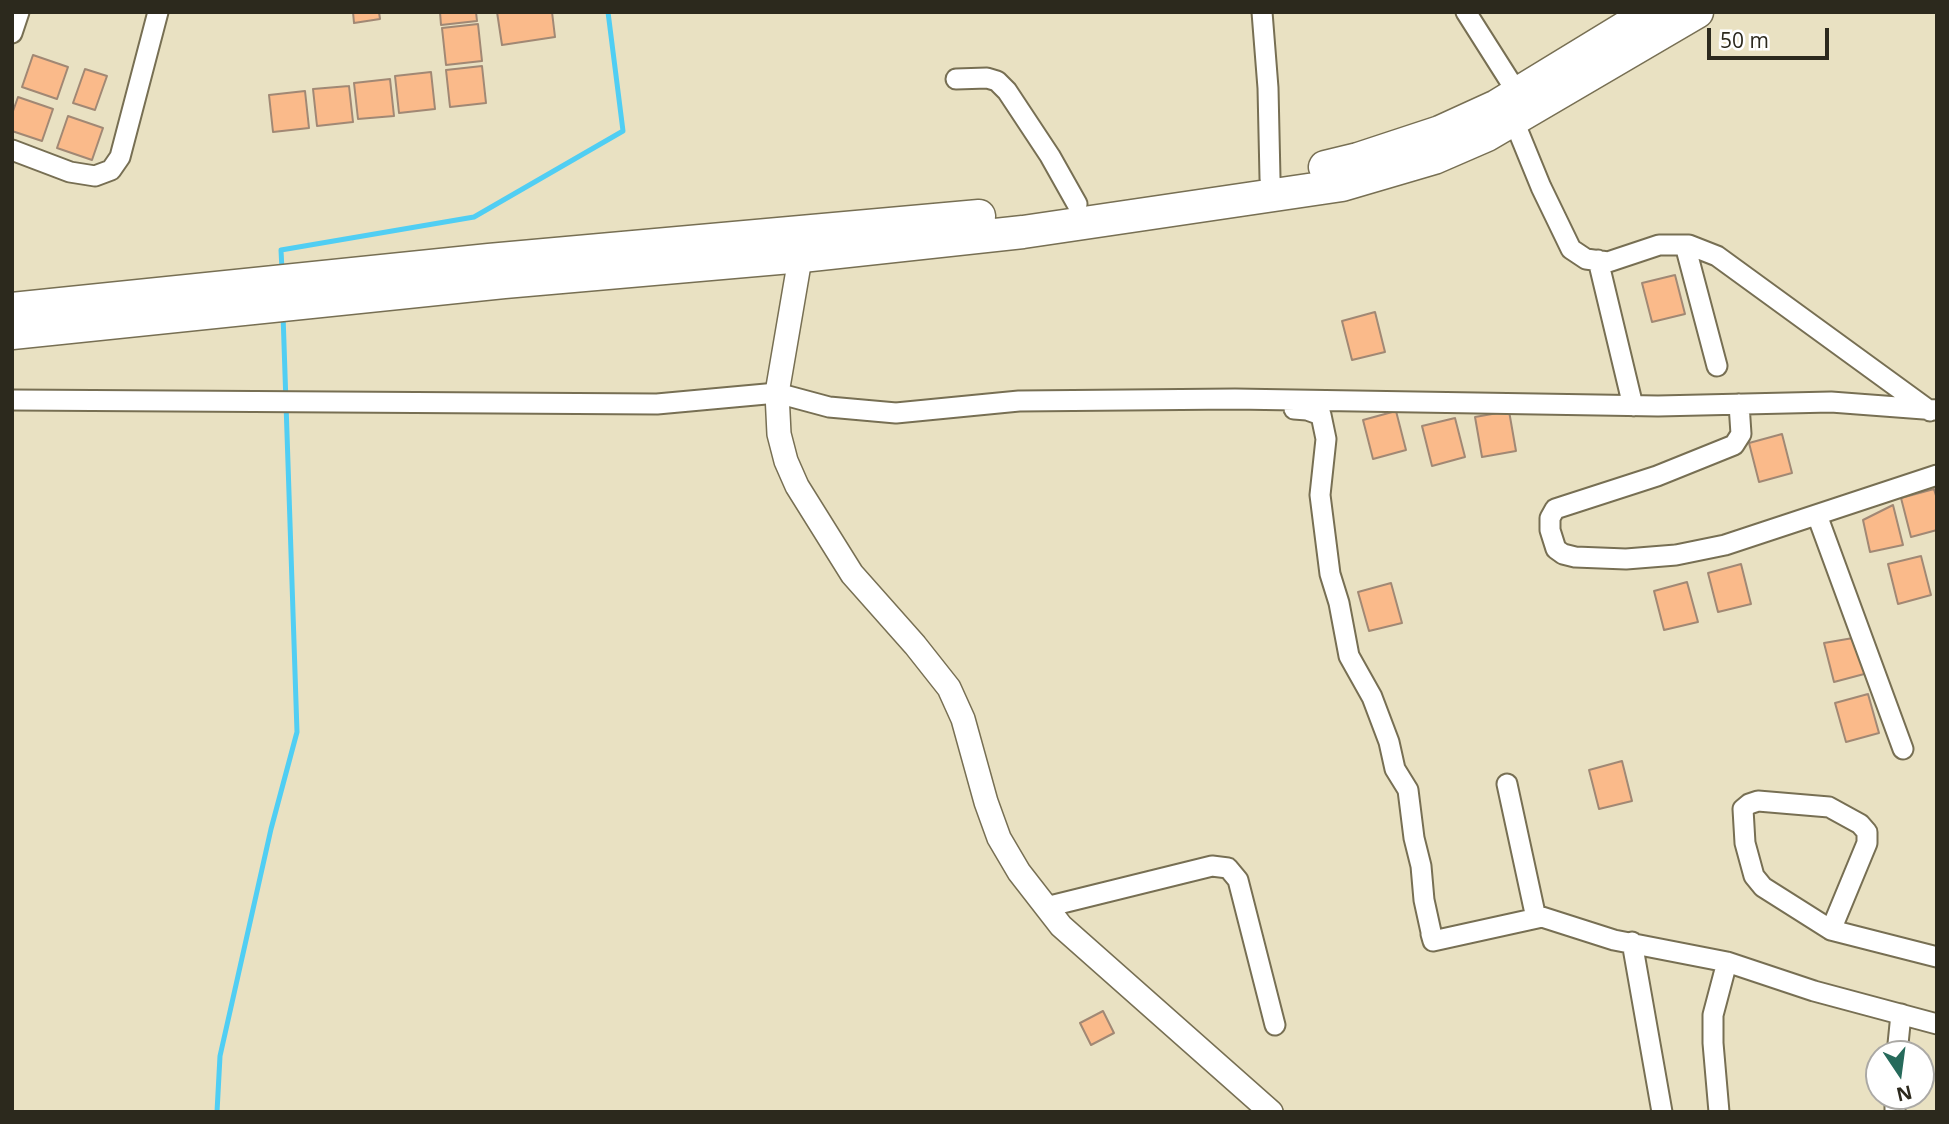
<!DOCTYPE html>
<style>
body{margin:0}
#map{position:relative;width:1949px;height:1124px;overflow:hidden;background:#e9e1c2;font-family:"Open Sans",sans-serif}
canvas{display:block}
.frame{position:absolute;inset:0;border:14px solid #2c291d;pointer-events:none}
.north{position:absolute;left:1865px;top:1040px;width:70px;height:70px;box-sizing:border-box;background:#fff;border:2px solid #aba9a5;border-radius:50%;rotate:167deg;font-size:19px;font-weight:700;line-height:28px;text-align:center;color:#2c291d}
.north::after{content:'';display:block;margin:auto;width:24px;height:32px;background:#266a5b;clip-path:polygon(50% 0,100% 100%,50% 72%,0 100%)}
.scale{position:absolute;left:1707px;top:28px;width:122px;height:32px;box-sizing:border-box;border:4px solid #2c291d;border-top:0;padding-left:9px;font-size:21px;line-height:24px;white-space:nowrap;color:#2c291d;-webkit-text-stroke:5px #fff;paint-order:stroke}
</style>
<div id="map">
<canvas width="1949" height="1124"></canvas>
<div class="frame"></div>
<div class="north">N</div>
<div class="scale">50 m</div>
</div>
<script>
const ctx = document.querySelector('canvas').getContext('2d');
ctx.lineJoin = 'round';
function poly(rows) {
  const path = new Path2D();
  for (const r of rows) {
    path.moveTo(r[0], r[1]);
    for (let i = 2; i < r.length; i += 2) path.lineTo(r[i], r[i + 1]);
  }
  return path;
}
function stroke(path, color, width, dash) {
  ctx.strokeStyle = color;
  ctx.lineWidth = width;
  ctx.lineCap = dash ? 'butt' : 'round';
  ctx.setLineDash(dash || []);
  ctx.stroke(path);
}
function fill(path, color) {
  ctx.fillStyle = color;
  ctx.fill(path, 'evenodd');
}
stroke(poly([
 [282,270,281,250,474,217,623,131,608,12],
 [217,1112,220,1056,271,829,297,732,283,314]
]), '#50cef3', 5);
const building = poly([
 [353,12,379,12,380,19,354,23,353,12],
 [440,12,476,12,477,21,441,25,440,12],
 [497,12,552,12,555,37,502,45,497,12],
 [478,24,482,61,446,65,442,28,478,24],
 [33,55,68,67,57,99,22,87,33,55],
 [482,66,486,103,450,107,446,70,482,66],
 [85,69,107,76,95,110,73,103,85,69],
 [431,72,435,109,399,113,395,76,431,72],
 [390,79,394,116,358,119,354,83,390,79],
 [349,86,353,122,317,126,313,89,349,86],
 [305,91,309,128,273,132,269,95,305,91],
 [18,97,53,109,42,141,12,131,12,114,18,97],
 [68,116,103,128,92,160,57,148,68,116],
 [1675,275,1685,314,1652,322,1642,283,1675,275],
 [1375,312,1385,352,1352,360,1342,321,1375,312],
 [1396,411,1406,450,1373,459,1363,420,1396,411],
 [1509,411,1516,451,1482,457,1475,417,1509,411],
 [1455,418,1465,457,1432,466,1422,426,1455,418],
 [1782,434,1792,473,1759,482,1749,443,1782,434],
 [1934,489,1937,499,1937,530,1911,537,1901,498,1934,489],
 [1893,505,1903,545,1870,552,1863,520,1893,505],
 [1921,556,1931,595,1898,604,1888,564,1921,556],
 [1741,564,1751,604,1718,612,1708,573,1741,564],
 [1687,582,1698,622,1664,630,1654,591,1687,582],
 [1391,583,1402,623,1369,631,1358,592,1391,583],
 [1853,638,1868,673,1834,682,1824,643,1853,638],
 [1868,694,1879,733,1846,742,1835,703,1868,694],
 [1622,761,1632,801,1599,809,1589,770,1622,761],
 [1103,1011,1114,1033,1091,1045,1080,1023,1103,1011]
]);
fill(building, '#faba8a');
stroke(building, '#a18874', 2);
const minor = poly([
 [1262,12,1268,88,1270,178,1273,196],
 [1466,12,1518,94],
 [12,33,19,12],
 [956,79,987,78,997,81,1007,91,1050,156,1077,204],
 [1514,121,1541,187,1571,249,1586,259,1608,262,1659,245,1689,245,1717,256,1930,411],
 [12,150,70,172,95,176,111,170,120,157,158,12],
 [1685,245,1717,366],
 [1598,260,1633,406],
 [12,400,657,404,777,393,829,407,896,413,1019,401,1235,399,1658,406,1831,402,1937,410],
 [1739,404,1741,434,1734,445,1657,476,1555,509,1550,518,1550,530,1556,549,1563,554,1575,557,1626,559,1676,555,1725,545,1937,475],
 [1294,409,1307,410,1321,415,1326,439,1320,495,1330,574,1339,603,1349,656,1372,697,1389,742,1395,769,1408,790,1414,838,1421,866,1424,900,1433,941,1431,934],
 [1817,515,1903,749],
 [1507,784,1536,918],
 [1046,907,1212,866,1228,868,1238,880,1275,1025],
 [1831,930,1867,843,1867,832,1860,824,1829,807,1758,801,1749,804,1743,809,1745,843,1754,876,1763,887,1831,930,1937,957],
 [1433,941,1542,917,1614,940,1727,962],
 [1632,942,1662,1112],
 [1897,1054,1901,1014],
 [1895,1096,1895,1112],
 [1719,1112,1713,1043,1713,1015,1727,962,1814,991,1937,1024]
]);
const tertiary = poly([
 [803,241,777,393,779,434,786,461,797,486,852,574,915,645,949,688,963,719,986,802,999,838,1019,872,1061,926,1271,1112]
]);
const trunk = poly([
 [1325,167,1358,159,1440,132,1497,106,1651,12],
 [12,309,489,260,979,216],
 [12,333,504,282,802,256,1023,232,1342,185,1434,158,1487,135,1697,12]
]);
stroke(minor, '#776f53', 23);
stroke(tertiary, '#776f53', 26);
stroke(trunk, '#776f53', 35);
stroke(minor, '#fff', 19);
stroke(tertiary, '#fff', 23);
stroke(trunk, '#fff', 32);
</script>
